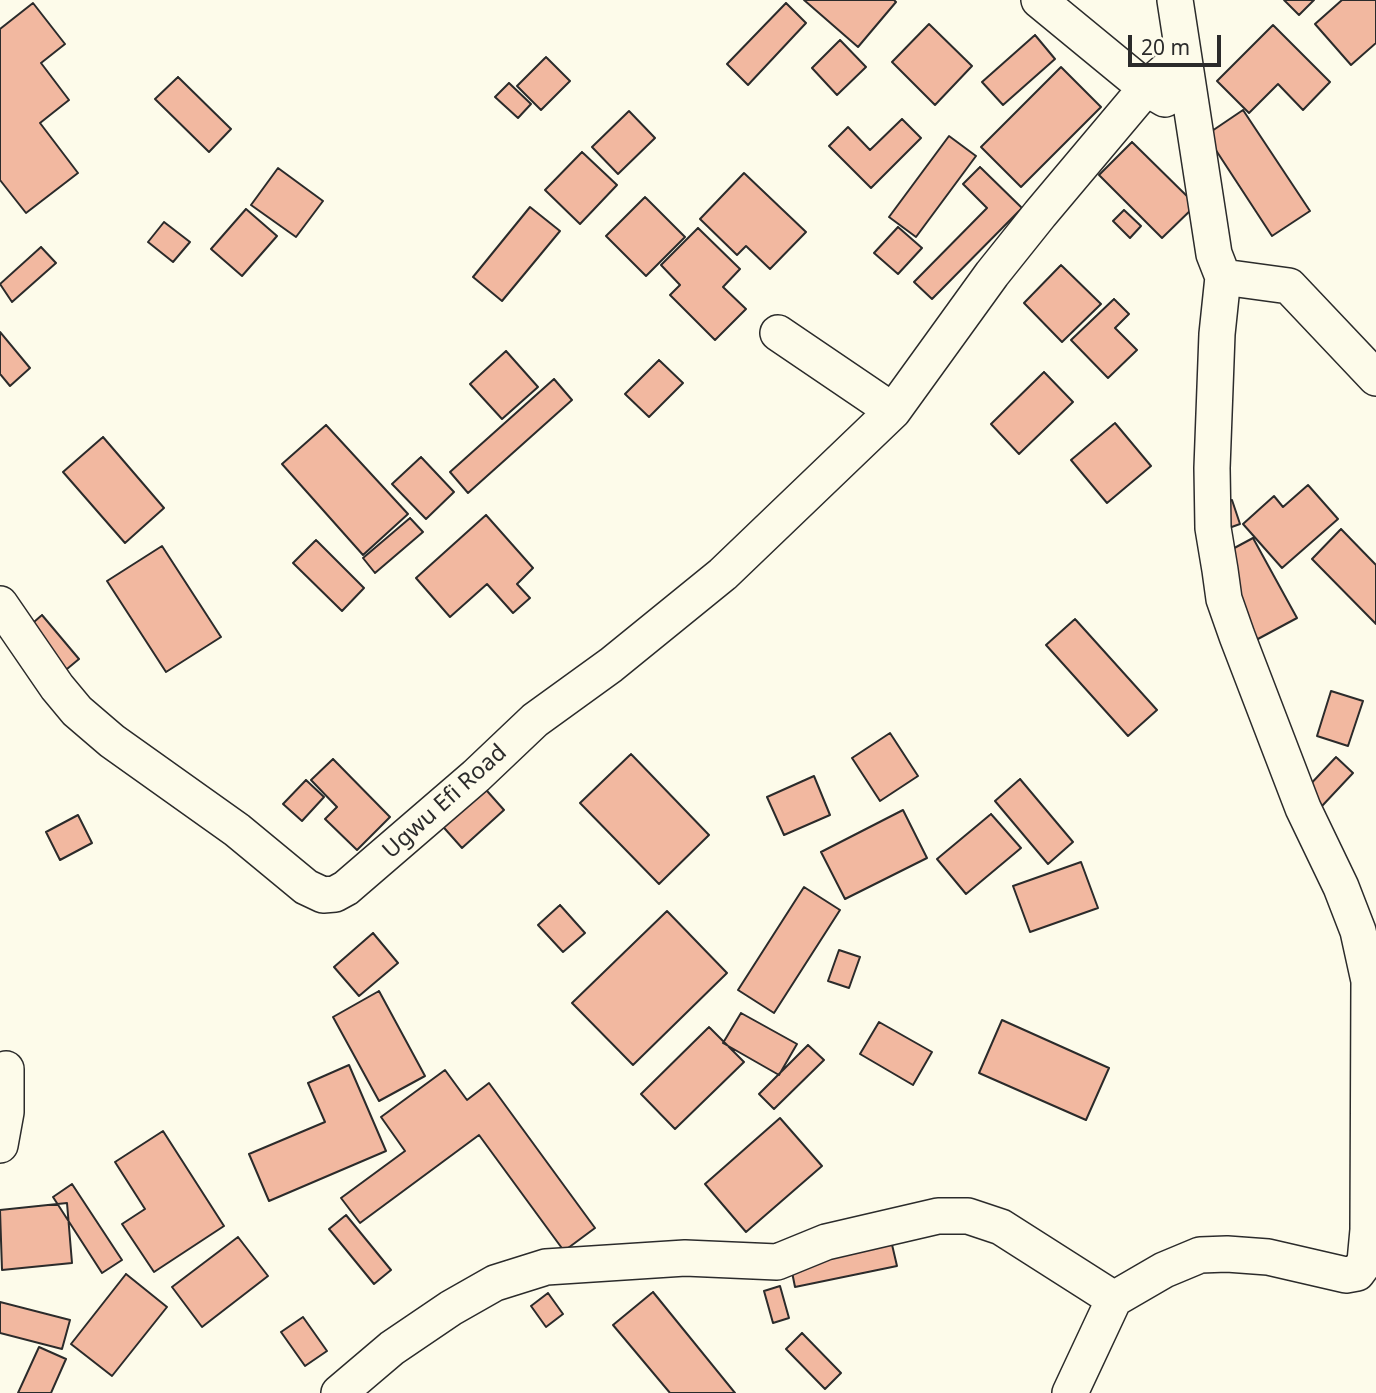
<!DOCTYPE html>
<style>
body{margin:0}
#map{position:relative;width:1376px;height:1393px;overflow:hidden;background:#fdfbea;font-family:"Noto Sans",sans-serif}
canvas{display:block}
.scale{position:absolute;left:1128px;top:35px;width:93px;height:32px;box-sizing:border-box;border:4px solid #2b2b2b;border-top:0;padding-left:9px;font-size:21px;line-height:24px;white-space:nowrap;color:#2b2b2b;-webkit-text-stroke:5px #fdfbea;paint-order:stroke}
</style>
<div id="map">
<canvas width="1376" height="1393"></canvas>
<div class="scale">20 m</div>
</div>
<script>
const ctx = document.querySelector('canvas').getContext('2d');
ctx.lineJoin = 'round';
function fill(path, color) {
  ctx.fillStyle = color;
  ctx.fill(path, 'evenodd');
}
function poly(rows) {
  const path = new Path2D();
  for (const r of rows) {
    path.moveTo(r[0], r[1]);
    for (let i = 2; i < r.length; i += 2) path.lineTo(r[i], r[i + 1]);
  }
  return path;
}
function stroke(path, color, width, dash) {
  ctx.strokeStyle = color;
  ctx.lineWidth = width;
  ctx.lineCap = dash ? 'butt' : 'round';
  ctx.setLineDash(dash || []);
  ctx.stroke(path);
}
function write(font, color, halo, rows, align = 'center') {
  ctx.font = font + ' "Noto Sans",sans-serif';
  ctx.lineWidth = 5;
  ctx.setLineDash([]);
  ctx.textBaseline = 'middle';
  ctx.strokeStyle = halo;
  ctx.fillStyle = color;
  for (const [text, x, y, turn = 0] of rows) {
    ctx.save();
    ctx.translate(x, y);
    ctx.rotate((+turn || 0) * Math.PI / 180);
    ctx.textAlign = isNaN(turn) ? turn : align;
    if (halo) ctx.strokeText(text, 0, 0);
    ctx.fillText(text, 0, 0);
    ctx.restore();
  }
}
const building = poly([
 [804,0,894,0,896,2,858,47,804,0],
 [1284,0,1314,0,1299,15,1284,0],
 [1342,0,1376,0,1376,43,1351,65,1315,24,1342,0],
 [33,3,65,44,41,63,69,100,40,123,78,173,26,213,0,180,0,29,33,3],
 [786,3,806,23,748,85,727,64,786,3],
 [929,24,972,66,935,105,892,62,929,24],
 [1273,25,1330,82,1303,110,1278,84,1249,113,1217,81,1273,25],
 [1035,35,1055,59,1003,105,982,82,1035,35],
 [840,40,866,67,837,95,812,68,840,40],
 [546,57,570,81,541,110,517,86,546,57],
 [1061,67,1101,107,1021,187,981,147,1061,67],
 [178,77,231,129,209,152,155,99,178,77],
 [509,83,531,104,518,118,495,97,509,83],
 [1243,110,1310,211,1272,236,1206,135,1243,110],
 [629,111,655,138,618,174,592,147,629,111],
 [902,119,921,138,871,188,829,146,848,127,870,150,902,119],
 [949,136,976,156,916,237,889,217,949,136],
 [1132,142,1196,205,1162,238,1099,175,1132,142],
 [582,152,617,185,580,224,545,190,582,152],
 [980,167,1022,208,932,299,914,282,987,208,963,184,980,167],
 [278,168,323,201,296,237,251,205,278,168],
 [744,173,806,232,770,269,746,246,737,255,700,219,744,173],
 [645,197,685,237,646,276,606,236,645,197],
 [530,207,560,231,502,301,473,277,530,207],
 [246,209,277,236,242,276,211,249,246,209],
 [1124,210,1141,226,1130,238,1113,221,1124,210],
 [164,222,190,242,173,262,148,242,164,222],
 [898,227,922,248,898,274,874,253,898,227],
 [698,228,740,269,723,287,746,309,715,340,670,295,680,285,661,265,698,228],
 [41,247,56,263,12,302,0,284,41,247],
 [1061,265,1101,304,1062,342,1024,303,1061,265],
 [1114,299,1129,314,1115,328,1137,350,1108,378,1071,340,1114,299],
 [0,332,30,368,10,386,0,374,0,332],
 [506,351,538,387,502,419,470,384,506,351],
 [659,360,683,383,649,417,625,394,659,360],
 [1044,372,1073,402,1019,454,991,424,1044,372],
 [554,379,572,400,468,493,450,472,554,379],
 [1115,423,1151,466,1107,503,1071,460,1115,423],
 [326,425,408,514,363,555,282,464,326,425],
 [103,437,164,508,125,543,63,472,103,437],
 [421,457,454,492,426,519,392,484,421,457],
 [1308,485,1338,519,1282,568,1243,524,1274,496,1283,507,1308,485],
 [1232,500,1240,524,1215,533,1207,509,1232,500],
 [486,515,533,568,517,584,530,598,513,613,487,584,450,617,416,578,486,515],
 [410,518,423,532,375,573,363,558,410,518],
 [1341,529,1376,565,1376,624,1312,559,1341,529],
 [1253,538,1297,618,1256,640,1212,560,1253,538],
 [316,540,364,588,342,611,293,563,316,540],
 [162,546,221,637,166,672,107,581,162,546],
 [42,615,79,659,55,679,19,635,42,615],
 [1075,619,1157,710,1128,736,1046,645,1075,619],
 [1331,691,1363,701,1348,746,1317,736,1331,691],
 [890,733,918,776,880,801,852,758,890,733],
 [631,754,709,835,659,884,580,803,631,754],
 [1336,757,1353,773,1307,822,1290,806,1336,757],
 [333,759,390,817,357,850,325,819,337,807,311,780,333,759],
 [814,776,830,815,784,835,767,797,814,776],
 [1020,779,1073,842,1048,864,995,801,1020,779],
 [306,780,324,797,302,821,283,804,306,780],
 [480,783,504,810,462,848,438,821,480,783],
 [903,810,927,858,845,899,821,852,903,810],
 [991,814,1021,848,966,894,937,859,991,814],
 [78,815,92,843,60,860,46,832,78,815],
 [1081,862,1098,908,1030,932,1013,886,1081,862],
 [804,887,840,910,774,1013,738,990,804,887],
 [560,905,585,933,563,952,538,925,560,905],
 [667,911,727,973,633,1065,572,1003,667,911],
 [373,933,398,963,359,996,334,967,373,933],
 [839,950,860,957,849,988,828,981,839,950],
 [379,991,425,1076,379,1101,333,1017,379,991],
 [741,1013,797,1044,779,1075,723,1043,741,1013],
 [1002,1020,1109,1068,1086,1120,979,1073,1002,1020],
 [879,1022,932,1052,913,1085,860,1054,879,1022],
 [709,1027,744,1062,675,1129,641,1094,709,1027],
 [808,1045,824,1060,774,1109,759,1094,808,1045],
 [349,1065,386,1151,269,1201,249,1154,325,1122,308,1083,349,1065],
 [445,1070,467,1100,489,1083,595,1228,564,1251,479,1135,360,1223,341,1198,405,1151,381,1117,445,1070],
 [780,1118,822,1166,746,1232,705,1184,780,1118],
 [163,1131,224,1226,154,1272,122,1224,145,1209,115,1162,163,1131],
 [72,1184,122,1260,102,1273,53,1197,72,1184],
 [67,1203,72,1263,2,1270,0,1210,67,1203],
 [346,1215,391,1270,374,1284,329,1229,346,1215],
 [890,1236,897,1266,795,1287,789,1257,890,1236],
 [238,1237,268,1276,202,1327,172,1287,238,1237],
 [126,1274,167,1307,112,1376,71,1344,126,1274],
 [780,1286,789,1318,773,1323,764,1291,780,1286],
 [653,1292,735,1393,670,1393,613,1325,653,1292],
 [548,1293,563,1314,546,1327,531,1306,548,1293],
 [0,1302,70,1320,62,1349,0,1333,0,1302],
 [303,1317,327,1351,305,1366,281,1332,303,1317],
 [802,1333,841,1373,825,1389,786,1349,802,1333],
 [39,1347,66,1359,51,1393,18,1393,39,1347]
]);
fill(building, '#f2b8a0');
stroke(building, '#2b2b2b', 2);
const minor = poly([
 [1039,0,1146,88,1165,99],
 [1223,277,1289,286,1376,378],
 [778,333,893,411],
 [0,604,57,687,77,711,112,741,237,830,306,887,323,895,335,894,346,888,476,776,535,720,611,665,723,574,893,411,992,274,1040,214,1146,88,1169,68,1184,62],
 [0,1145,6,1112,6,1069],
 [339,1393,392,1348,451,1308,495,1283,546,1267,685,1258,777,1262,826,1242,938,1216,968,1216,1001,1227,1114,1299],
 [1070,1393,1114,1299,1164,1270,1200,1255,1227,1254,1268,1257,1346,1275,1357,1273,1365,1262,1368,1230,1369,981,1358,931,1341,887,1303,808,1237,636,1224,599,1220,570,1213,528,1212,468,1217,334,1223,277,1214,254,1175,0]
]);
stroke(minor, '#2b2b2b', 38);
stroke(minor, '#fdfbea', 35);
write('23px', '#2b2b2b', '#fdfbea', [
 ["Ugwu Efi Road",445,802,-42]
]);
</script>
